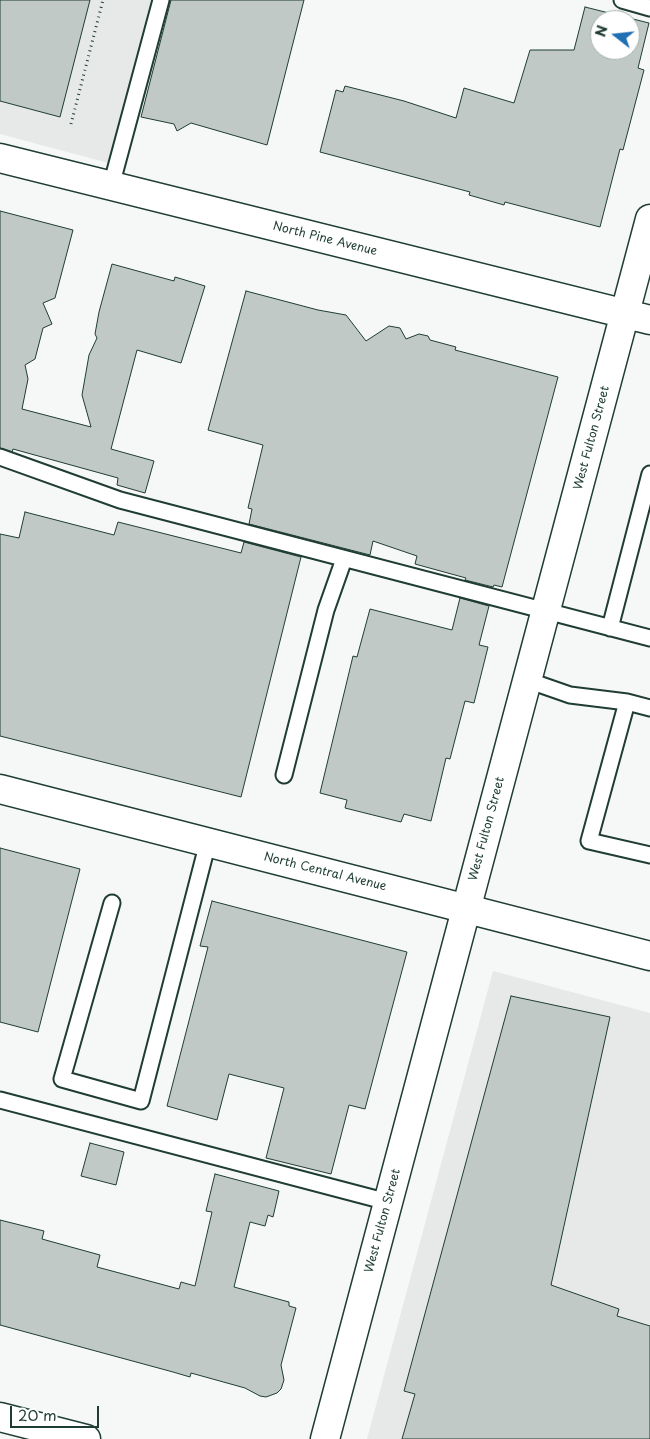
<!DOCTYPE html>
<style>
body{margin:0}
#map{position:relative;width:650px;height:1439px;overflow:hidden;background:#f6f7f7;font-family:"Playpen Sans",sans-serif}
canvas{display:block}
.north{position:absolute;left:590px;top:10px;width:50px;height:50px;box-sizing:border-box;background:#fff;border:1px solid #a5b1ae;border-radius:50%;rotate:286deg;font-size:14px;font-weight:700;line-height:20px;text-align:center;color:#1f3d34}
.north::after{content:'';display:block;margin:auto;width:18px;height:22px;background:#1f6fb2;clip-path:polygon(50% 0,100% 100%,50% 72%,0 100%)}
.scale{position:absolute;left:10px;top:1406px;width:89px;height:22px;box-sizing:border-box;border:2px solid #1f3d34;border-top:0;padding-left:6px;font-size:15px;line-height:18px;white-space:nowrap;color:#1f3d34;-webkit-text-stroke:4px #fff;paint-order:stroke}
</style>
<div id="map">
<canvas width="650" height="1439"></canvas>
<div class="north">N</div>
<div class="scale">20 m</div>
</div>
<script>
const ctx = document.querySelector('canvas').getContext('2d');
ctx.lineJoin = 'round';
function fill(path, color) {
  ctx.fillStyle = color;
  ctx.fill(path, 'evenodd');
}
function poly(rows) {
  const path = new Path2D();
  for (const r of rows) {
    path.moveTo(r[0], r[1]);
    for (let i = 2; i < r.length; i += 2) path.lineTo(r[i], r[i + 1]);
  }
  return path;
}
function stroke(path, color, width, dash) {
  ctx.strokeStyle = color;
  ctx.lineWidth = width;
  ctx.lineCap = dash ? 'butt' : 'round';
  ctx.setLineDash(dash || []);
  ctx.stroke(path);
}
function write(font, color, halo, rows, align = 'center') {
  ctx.font = font + ' "Playpen Sans",sans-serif';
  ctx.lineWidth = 4;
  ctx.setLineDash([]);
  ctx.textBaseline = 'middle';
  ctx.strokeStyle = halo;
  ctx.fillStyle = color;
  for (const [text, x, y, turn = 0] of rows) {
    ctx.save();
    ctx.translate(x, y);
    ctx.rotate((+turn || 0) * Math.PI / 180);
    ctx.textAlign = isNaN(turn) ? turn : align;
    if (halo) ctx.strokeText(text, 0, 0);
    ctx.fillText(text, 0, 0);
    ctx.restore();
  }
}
fill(poly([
 [0,0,161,0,116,165,0,134],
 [493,971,650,1013,650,1439,367,1439]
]), '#e6e9e8');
const building = poly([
 [0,0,90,0,60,117,0,101,0,0],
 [171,0,304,0,267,145,191,123,177,131,174,124,141,117,171,0],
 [585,7,649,23,638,68,644,70,623,150,620,149,600,227,505,202,504,205,469,195,470,192,320,152,336,90,343,92,345,86,404,101,456,118,464,88,514,103,530,50,574,50,585,7],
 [600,20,630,20,630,50,600,50,600,20],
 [0,211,73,230,55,298,43,303,52,324,43,328,35,359,25,365,28,379,22,409,91,427,82,395,89,355,97,338,95,334,99,312,112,264,174,281,175,277,205,286,181,363,137,350,111,449,154,461,145,493,117,485,118,478,13,449,12,452,0,448,0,211],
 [246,291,318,310,346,315,366,341,389,326,400,328,406,339,419,334,428,336,430,340,456,347,455,350,558,377,502,587,494,585,493,587,465,580,466,578,415,564,417,556,373,541,370,555,249,524,252,509,248,508,263,445,208,430,246,291],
 [25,512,114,535,118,522,241,553,244,542,301,557,241,797,0,736,0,534,19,538,25,512],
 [460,598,489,606,479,645,488,647,474,703,465,701,450,759,446,758,431,821,404,814,401,822,345,808,347,800,320,793,353,656,357,657,370,609,452,630,460,598],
 [0,848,80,869,38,1032,0,1022,0,848],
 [212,901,407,952,365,1109,349,1105,331,1174,266,1158,284,1088,229,1074,217,1120,167,1106,208,947,200,946,212,901],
 [511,996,610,1017,551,1285,619,1309,617,1316,650,1326,650,1439,402,1439,415,1394,404,1391,511,996],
 [90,1143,124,1152,116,1185,81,1176,90,1143],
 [215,1174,279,1191,273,1217,268,1215,265,1226,250,1222,234,1287,289,1302,289,1306,296,1308,281,1365,284,1380,281,1389,277,1393,266,1397,260,1396,245,1388,191,1373,190,1377,173,1372,0,1325,0,1220,44,1231,42,1239,100,1255,97,1267,179,1289,181,1282,195,1286,212,1212,206,1211,215,1174]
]);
fill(building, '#c0c9c6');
stroke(building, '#1f3d34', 1);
const lane = poly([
 [622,0,650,8],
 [111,186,161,0],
 [0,457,120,500,650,638],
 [610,628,650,474],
 [527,680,570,695,627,702,650,708],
 [627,702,589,841,650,855],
 [284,775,326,610,344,559],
 [112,903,62,1079,141,1101,208,842],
 [0,1100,388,1202]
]);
const street = poly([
 [0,158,650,320],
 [0,1417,86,1439],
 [325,1439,650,219]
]);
const secondary = poly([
 [0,789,650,956]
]);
stroke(lane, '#1f3d34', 19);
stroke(street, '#1f3d34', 31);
stroke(secondary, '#1f3d34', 31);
stroke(poly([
 [71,124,103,0]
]), '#1f3d34', 3, [1, 4]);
stroke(lane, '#fff', 15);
stroke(street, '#fff', 28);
stroke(secondary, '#fff', 28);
write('12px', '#1f3d34', '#fff', [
 ["North Pine Avenue",325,239,14],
 ["West Fulton Street",592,438,-75],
 ["West Fulton Street",487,829,-75],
 ["North Central Avenue",325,872,14],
 ["West Fulton Street",383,1221,-75]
]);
</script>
